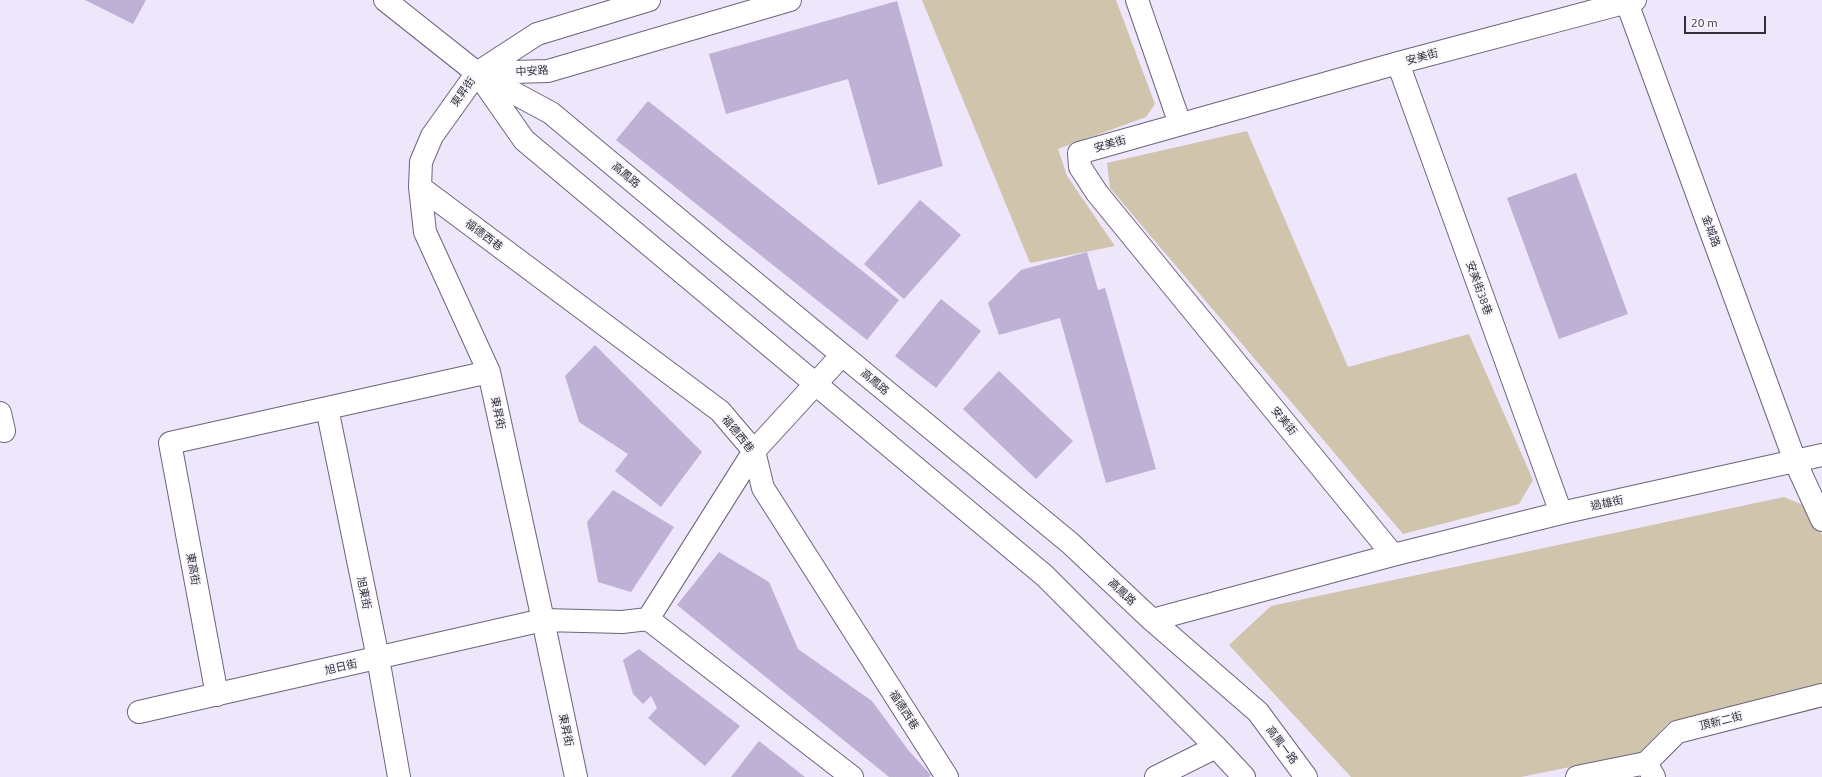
<!DOCTYPE html>
<meta charset="utf-8">
<style>
body{margin:0}
#map{position:relative;width:1822px;height:777px;overflow:hidden;background:#eee6fb;font-family:Ubuntu,sans-serif}
canvas{display:block}
.scale{position:absolute;left:1684px;top:16px;width:82px;height:18px;box-sizing:border-box;border:2px solid #332f39;border-top:0;padding-left:5px;font-size:12px;line-height:14px;white-space:nowrap;color:#332f39;-webkit-text-stroke:3px #f8f6fc;paint-order:stroke}
</style>
<div id="map">
<canvas width="1822" height="777"></canvas>
<div class="scale">20 m</div>
</div>
<script>
const ctx = document.querySelector('canvas').getContext('2d');
ctx.lineJoin = 'round';
function fill(path, color) {
  ctx.fillStyle = color;
  ctx.fill(path, 'evenodd');
}
function poly(rows) {
  const path = new Path2D();
  for (const r of rows) {
    path.moveTo(r[0], r[1]);
    for (let i = 2; i < r.length; i += 2) path.lineTo(r[i], r[i + 1]);
  }
  return path;
}
function stroke(path, color, width, dash) {
  ctx.strokeStyle = color;
  ctx.lineWidth = width;
  ctx.lineCap = dash ? 'butt' : 'round';
  ctx.setLineDash(dash || []);
  ctx.stroke(path);
}
function write(font, color, halo, rows, align = 'center') {
  ctx.font = font + ' Ubuntu,"Noto Sans TC",sans-serif';
  ctx.lineWidth = 3.5;
  ctx.setLineDash([]);
  ctx.textBaseline = 'middle';
  ctx.strokeStyle = halo;
  ctx.fillStyle = color;
  for (const [text, x, y, turn = 0] of rows) {
    ctx.save();
    ctx.translate(x, y);
    ctx.rotate((+turn || 0) * Math.PI / 180);
    ctx.textAlign = isNaN(turn) ? turn : align;
    if (halo) ctx.strokeText(text, 0, 0);
    ctx.fillText(text, 0, 0);
    ctx.restore();
  }
}
fill(poly([
 [922,0,1116,0,1155,104,1146,117,1058,149,1067,176,1115,246,1030,263],
 [1247,131,1348,367,1469,334,1533,480,1519,504,1403,534,1110,188,1107,163],
 [1784,497,1808,507,1822,535,1822,683,1668,723,1639,753,1521,777,1351,777,1229,645,1271,606]
]), '#d0c4ad');
fill(poly([
 [85,0,146,0,133,24],
 [897,1,943,166,878,185,848,79,726,114,709,54],
 [648,101,899,300,867,340,616,140],
 [1576,173,1628,314,1559,339,1507,198],
 [920,200,961,235,904,299,864,264],
 [1087,252,1098,290,1105,288,1156,469,1106,483,1060,318,999,335,988,303,1021,270],
 [941,299,981,331,936,388,895,356],
 [595,345,702,452,661,507,615,471,628,454,579,422,565,376],
 [999,371,1073,441,1036,479,963,409],
 [613,490,674,527,631,592,598,582,587,522],
 [719,552,769,582,798,649,872,701,909,751,931,775,929,777,889,777,677,605],
 [639,649,740,726,705,766,648,718,657,708,651,696,643,704,633,694,623,660],
 [759,741,805,777,731,777]
]), '#bfb0d5');
const minor = poly([
 [385,0,477,73,551,113,714,249,1070,543,1152,620,1258,712,1306,777],
 [1137,0,1180,124],
 [1626,0,1795,461,1822,520],
 [1398,63,1561,513],
 [478,73,548,71,790,0],
 [480,77,524,140,1045,576,1216,747,1244,777],
 [420,187,720,411,754,451,763,488,947,777],
 [327,408,378,658,399,777],
 [0,413,4,431],
 [1393,555,1097,193,1080,167,1079,153,1398,63,1635,0],
 [648,619,754,451,842,355],
 [1152,620,1393,555,1561,513,1822,455],
 [217,695,170,443,489,372],
 [139,712,543,620,622,622,648,619,852,777],
 [576,777,543,620,489,372,425,232,420,187,421,162,432,136,477,73,537,34,649,0],
 [1156,777,1216,747],
 [1577,777,1646,763],
 [1654,777,1646,763,1677,732,1822,695]
]);
stroke(minor, '#6d647b', 24);
stroke(minor, '#fff', 22);
write('11px', '#332f39', '#f8f6fc', [
 ["安美街",1422,57,-15],
 ["中安路",532,71,-3],
 ["東昇街",463,92,-55],
 ["安美街",1110,144,-16],
 ["高鳳路",626,175,40],
 ["金城路",1711,231,70],
 ["福德西巷",484,235,37],
 ["安美街38巷",1479,288,70],
 ["高鳳路",875,382,40],
 ["東昇街",498,413,78],
 ["安美街",1284,421,51],
 ["福德西巷",738,434,51],
 ["過雄街",1607,503,-12],
 ["東高街",193,569,80],
 ["高鳳路",1122,592,43],
 ["旭東街",364,593,79],
 ["旭日街",341,667,-13],
 ["福德西巷",904,710,57],
 ["頂新二街",1721,721,-14],
 ["東昇街",566,730,78],
 ["高鳳一路",1282,745,53]
]);
</script>
